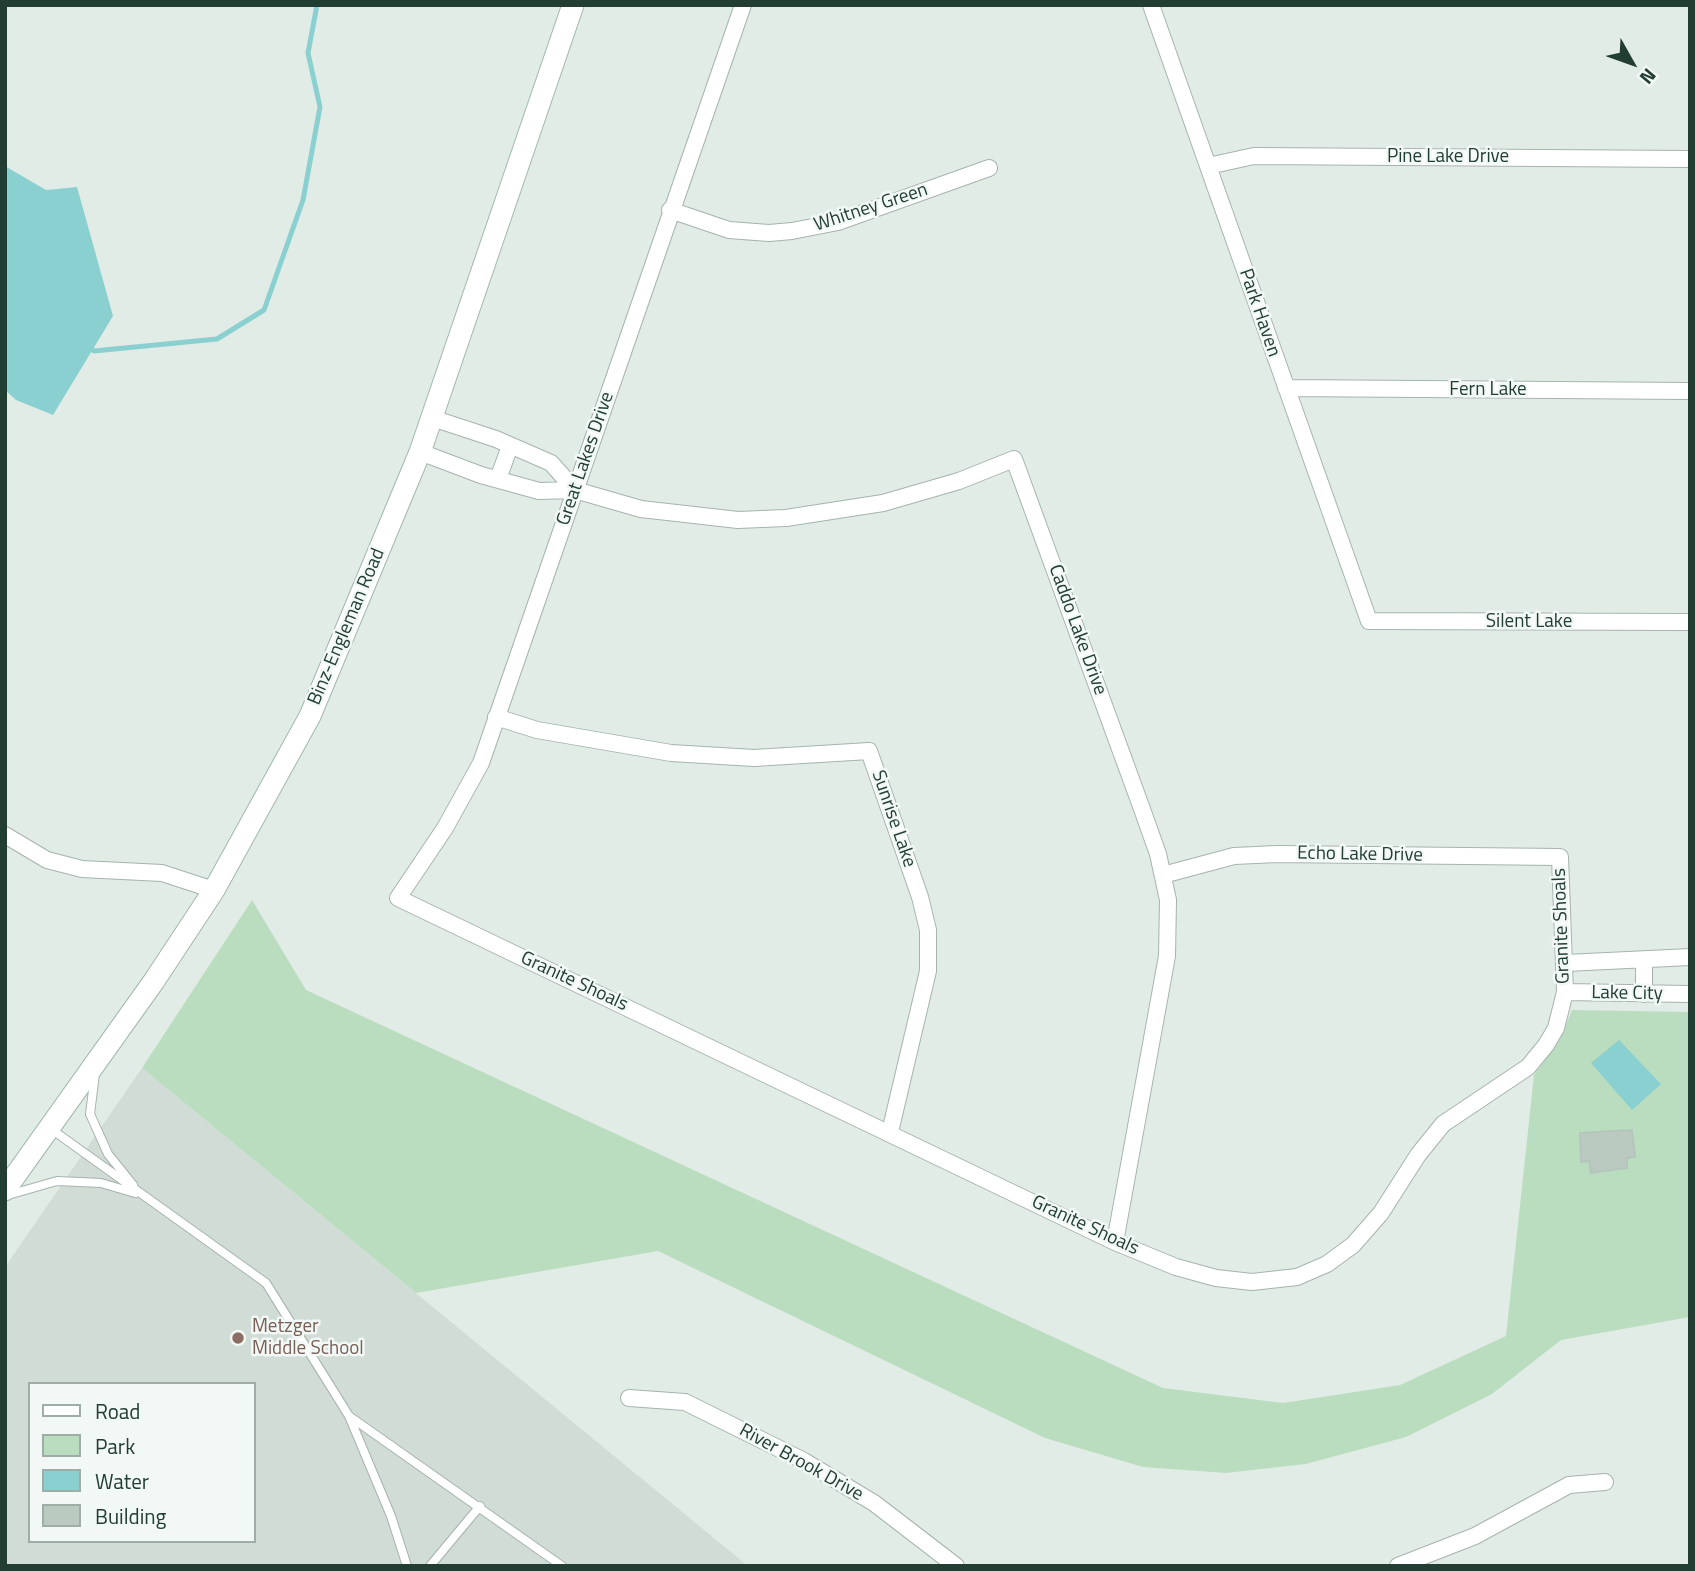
<!DOCTYPE html>
<style>
body{margin:0}
#map{position:relative;width:1695px;height:1571px;overflow:hidden;background:#e2ece6;font-family:"Titillium Web",sans-serif}
canvas{display:block}
.frame{position:absolute;inset:0;border:7px solid #223d32;pointer-events:none}
.legend{position:absolute;left:28px;top:1382px;width:228px;height:161px;box-sizing:border-box;background:#f2f8f5;border:2px solid #9fada7;margin:0;padding:9px 12px;list-style:none;font-size:21px;color:#223d32}
.legend li{display:flex;align-items:center;gap:14px;height:35px}
.legend b{width:35px;border:2px solid #9fada7}
.north{position:absolute;left:1597px;top:28px;width:70px;height:70px;-webkit-text-stroke:5px #f2f8f5;paint-order:stroke;rotate:130deg;font-size:19px;font-weight:700;line-height:28px;text-align:center;color:#223d32}
.north::after{content:'';display:block;margin:auto;width:24px;height:32px;background:#223d32;clip-path:polygon(50% 0,100% 100%,50% 72%,0 100%)}
</style>
<div id="map">
<canvas width="1695" height="1571"></canvas>
<div class="frame"></div>
<ul class="legend">
<li><b style="height:9px;background:#fff"></b>Road</li>
<li><b style="height:19px;background:#bbddbf"></b>Park</li>
<li><b style="height:19px;background:#8ad0d1"></b>Water</li>
<li><b style="height:19px;background:#bacac1"></b>Building</li>
</ul>
<div class="north">N</div>
</div>
<script>
const ctx = document.querySelector('canvas').getContext('2d');
ctx.lineJoin = 'round';
function fill(path, color) {
  ctx.fillStyle = color;
  ctx.fill(path, 'evenodd');
}
function poly(rows) {
  const path = new Path2D();
  for (const r of rows) {
    path.moveTo(r[0], r[1]);
    for (let i = 2; i < r.length; i += 2) path.lineTo(r[i], r[i + 1]);
  }
  return path;
}
function stroke(path, color, width, dash) {
  ctx.strokeStyle = color;
  ctx.lineWidth = width;
  ctx.lineCap = dash ? 'butt' : 'round';
  ctx.setLineDash(dash || []);
  ctx.stroke(path);
}
function write(font, color, halo, rows, align = 'center') {
  ctx.font = font + ' "Titillium Web",sans-serif';
  ctx.lineWidth = 5;
  ctx.setLineDash([]);
  ctx.textBaseline = 'middle';
  ctx.strokeStyle = halo;
  ctx.fillStyle = color;
  for (const [text, x, y, turn = 0] of rows) {
    ctx.save();
    ctx.translate(x, y);
    ctx.rotate((+turn || 0) * Math.PI / 180);
    ctx.textAlign = isNaN(turn) ? turn : align;
    if (halo) ctx.strokeText(text, 0, 0);
    ctx.fillText(text, 0, 0);
    ctx.restore();
  }
}
fill(poly([
 [142,1068,748,1566,5,1566,5,1267],
 [30,1384,254,1384,254,1541,30,1541]
]), '#d0dcd5');
fill(poly([
 [252,900,306,990,1163,1388,1283,1403,1400,1385,1506,1336,1534,1075,1560,1039,1572,1010,1690,1012,1690,1317,1561,1340,1492,1394,1406,1437,1306,1464,1226,1473,1143,1467,1045,1438,658,1251,416,1293,142,1068]
]), '#bbddbf');
fill(poly([
 [5,166,46,190,77,187,113,316,53,415,16,400,5,390],
 [1619,1040,1661,1084,1632,1110,1591,1063]
]), '#8ad0d1');
stroke(poly([
 [89,347,94,351,217,339,264,310,303,200,320,107,308,53,317,5]
]), '#8ad0d1', 5);
const building = poly([
 [1632,1130,1635,1157,1627,1158,1627,1168,1591,1173,1589,1161,1581,1162,1580,1133,1632,1130]
]);
fill(building, '#bacac1');
stroke(building, '#b4c6bc', 2);
const lane = poly([
 [95,1074,90,1114,108,1154,133,1185],
 [51,1129,266,1283,349,1416,562,1566],
 [8,1195,57,1181,101,1183,135,1193],
 [349,1416,391,1516,407,1566],
 [430,1566,480,1506]
]);
const street = poly([
 [743,5,481,763,445,828,398,898,1115,1242,1176,1267,1216,1278,1252,1282,1297,1277,1327,1264,1353,1245,1381,1213,1418,1155,1443,1124,1528,1067,1546,1045,1556,1028,1565,992,1560,857,1277,854,1234,856,1163,875],
 [1151,5,1369,621,1690,622],
 [1208,166,1254,156,1690,159],
 [670,210,729,230,769,233,792,231,838,222,989,168],
 [1286,388,1690,391],
 [432,418,496,439,551,463,575,490],
 [420,452,481,475,539,491,575,490,641,509,738,520,786,518,883,503,959,481,1014,459,1142,809,1158,854,1168,900,1167,956,1115,1242],
 [498,479,510,446],
 [496,717,537,730,671,753,754,758,869,751,920,897,928,930,928,971,890,1132],
 [5,835,47,860,82,869,162,873,214,890],
 [1566,963,1690,957],
 [1565,992,1690,994],
 [1644,994,1644,960],
 [629,1398,685,1402,804,1461,874,1503,956,1566],
 [1398,1566,1475,1536,1569,1485,1605,1482]
]);
const secondary = poly([
 [5,1190,154,981,214,890,310,716,420,452,573,5]
]);
stroke(lane, '#a5b4ac', 10);
stroke(street, '#a5b4ac', 18);
stroke(secondary, '#a0b8ac', 23);
stroke(lane, '#fff', 8);
stroke(street, '#fff', 16);
stroke(secondary, '#fff', 21);
for (const [x, y, r, color] of [
 [238,1338,7,"#8d6e63"]
]) {
  const dot = new Path2D();
  dot.arc(x, y, r, 0, 2 * Math.PI);
  ctx.fillStyle = color;
  ctx.fill(dot);
  stroke(dot, '#f2f8f5', 2.5);
}
write('19px', '#223d32', '#f2f8f5', [
 ["Pine Lake Drive",1448,157],
 ["Whitney Green",871,208,-18],
 ["Park Haven",1259,313,71],
 ["Fern Lake",1488,390],
 ["Great Lakes Drive",586,459,-71],
 ["Silent Lake",1529,622],
 ["Binz-Engleman Road",347,627,-67],
 ["Caddo Lake Drive",1077,630,70],
 ["Sunrise Lake",893,819,71],
 ["Echo Lake Drive",1360,855,1],
 ["Granite Shoals",1562,926,-92],
 ["Granite Shoals",574,982,25],
 ["Lake City",1627,994,1],
 ["Granite Shoals",1085,1226,25],
 ["River Brook Drive",801,1463,29]
]);
write('19px', '#785e54', '#f2f8f5', [
 ["Metzger",252,1327],
 ["Middle School",252,1349]
], 'left');
</script>
